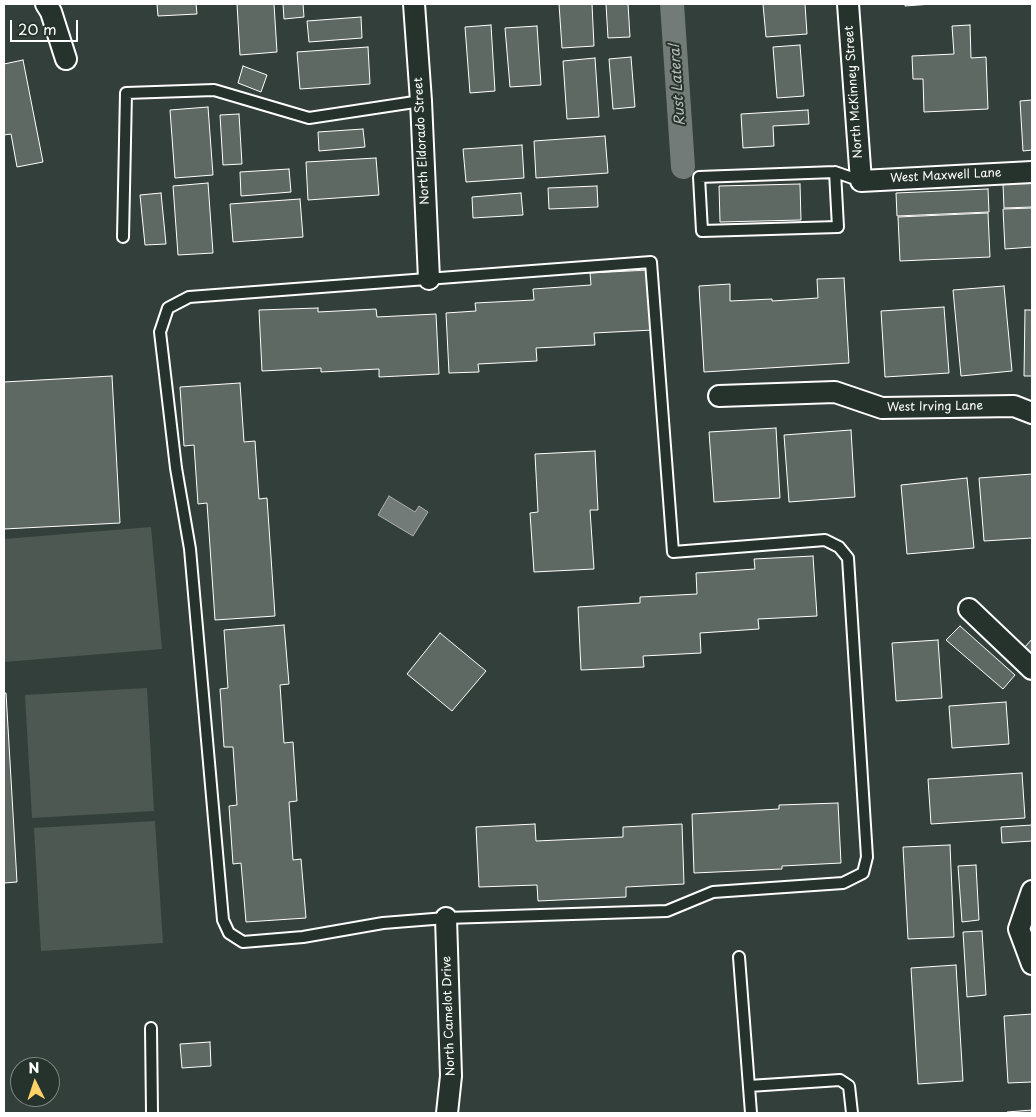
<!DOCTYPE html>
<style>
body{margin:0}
#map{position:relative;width:1036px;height:1117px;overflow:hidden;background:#333f3a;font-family:"Playpen Sans",sans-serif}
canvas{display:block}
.frame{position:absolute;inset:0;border:5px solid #fff;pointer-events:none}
.north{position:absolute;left:10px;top:1057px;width:50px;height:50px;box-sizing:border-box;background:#26332d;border:1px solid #7d8581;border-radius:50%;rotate:356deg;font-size:14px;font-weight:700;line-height:20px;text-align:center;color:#fff}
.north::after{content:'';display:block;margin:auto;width:18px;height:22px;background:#ffd166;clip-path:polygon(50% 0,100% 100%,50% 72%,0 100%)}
.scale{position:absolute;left:10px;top:20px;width:68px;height:22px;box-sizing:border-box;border:2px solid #fff;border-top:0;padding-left:6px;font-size:15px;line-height:18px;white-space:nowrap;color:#fff;-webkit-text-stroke:4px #26332d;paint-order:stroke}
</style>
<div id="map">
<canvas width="1036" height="1117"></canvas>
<div class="frame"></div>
<div class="north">N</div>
<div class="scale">20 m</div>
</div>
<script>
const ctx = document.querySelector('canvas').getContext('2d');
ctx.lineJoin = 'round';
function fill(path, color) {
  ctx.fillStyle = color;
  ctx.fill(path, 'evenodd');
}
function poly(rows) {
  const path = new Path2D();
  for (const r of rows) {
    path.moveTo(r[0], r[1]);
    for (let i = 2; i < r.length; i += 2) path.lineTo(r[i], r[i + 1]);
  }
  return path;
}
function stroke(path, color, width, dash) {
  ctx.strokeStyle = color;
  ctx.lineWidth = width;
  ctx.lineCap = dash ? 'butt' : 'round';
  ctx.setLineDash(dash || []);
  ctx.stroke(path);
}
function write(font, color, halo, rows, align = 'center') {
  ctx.font = font + ' "Playpen Sans",sans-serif';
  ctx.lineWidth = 4;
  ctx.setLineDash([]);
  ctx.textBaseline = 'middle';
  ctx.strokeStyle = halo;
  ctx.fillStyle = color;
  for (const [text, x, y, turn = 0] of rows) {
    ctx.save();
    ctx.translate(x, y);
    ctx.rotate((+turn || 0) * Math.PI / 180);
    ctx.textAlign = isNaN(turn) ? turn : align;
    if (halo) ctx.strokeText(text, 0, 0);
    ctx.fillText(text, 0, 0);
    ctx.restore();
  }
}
fill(poly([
 [151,527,162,649,4,662,4,539],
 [147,688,154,811,32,818,25,695],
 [155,821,163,943,41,951,34,828]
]), '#4d5853');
const water = poly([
 [389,496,415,512,419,506,428,512,413,536,378,515,389,496]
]);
fill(water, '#737b78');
stroke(water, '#abb0ae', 1);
stroke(poly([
 [672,4,683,167]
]), '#737b78', 24);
const building = poly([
 [157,4,196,4,197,14,158,16,157,4],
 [237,4,274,4,277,52,240,55,237,4],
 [283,4,303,4,304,17,284,19,283,4],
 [559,4,592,4,594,46,562,48,559,4],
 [606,4,628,4,630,37,608,38,606,4],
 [763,4,805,4,807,34,766,37,763,4],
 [905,4,932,4,905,6,905,4],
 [361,17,362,38,309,42,307,21,361,17],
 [491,25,495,91,470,93,465,27,491,25],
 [970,25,971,58,986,57,988,109,924,112,923,79,913,79,912,56,954,54,952,26,970,25],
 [537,26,541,85,510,87,505,28,537,26],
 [800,45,804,96,777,98,773,47,800,45],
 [368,47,370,84,300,89,297,52,368,47],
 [631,57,635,107,613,109,609,59,631,57],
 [595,58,599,117,567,119,563,61,595,58],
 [23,60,43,162,17,167,11,134,4,135,4,64,23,60],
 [243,66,267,75,261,92,238,83,243,66],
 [1032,100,1032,150,1023,151,1020,101,1032,100],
 [208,107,213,175,175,178,170,110,208,107],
 [808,110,809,124,773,126,774,146,743,148,741,114,808,110],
 [239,114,242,164,223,165,220,115,239,114],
 [363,129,365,147,319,151,318,132,363,129],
 [605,136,608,173,536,178,534,141,605,136],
 [522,145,524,178,466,182,463,149,522,145],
 [376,158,379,195,308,200,306,162,376,158],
 [289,169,291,192,241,196,240,172,289,169],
 [1032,182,1032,207,1004,208,1003,184,1032,182],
 [208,183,213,253,178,255,173,186,208,183],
 [800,184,801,220,720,222,719,186,800,184],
 [597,186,598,207,549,209,548,188,597,186],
 [988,189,989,212,897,216,896,193,988,189],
 [161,193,166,244,145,245,140,195,161,193],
 [521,193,523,215,473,218,472,197,521,193],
 [300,199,303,237,233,242,230,204,300,199],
 [1032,208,1032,247,1005,249,1003,209,1032,208],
 [988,213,990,257,900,261,898,217,988,213],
 [649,270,653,330,594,333,595,345,536,348,537,361,478,364,479,372,449,373,446,313,476,311,475,303,534,300,533,289,591,285,590,273,649,270],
 [844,278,849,363,704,372,699,286,730,284,730,301,772,299,772,301,818,298,817,279,844,278],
 [1004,286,1012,371,961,376,953,290,1004,286],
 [944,307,949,373,885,377,881,311,944,307],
 [318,308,318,312,376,309,377,317,436,314,439,374,379,377,379,369,321,372,321,368,262,371,259,310,318,308],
 [1025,310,1032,310,1032,376,1024,376,1025,310],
 [112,376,120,523,4,529,4,382,112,376],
 [240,383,244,442,255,441,259,499,267,498,275,616,215,620,207,503,198,504,194,445,184,446,180,387,240,383],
 [776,428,780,498,714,502,709,432,776,428],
 [851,430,855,497,789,502,784,435,851,430],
 [595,451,598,510,590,510,594,569,534,572,530,513,538,512,535,454,595,451],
 [1032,474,1032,538,984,541,979,478,1032,474],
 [967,478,974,548,907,554,901,485,967,478],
 [813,556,817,616,758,619,759,629,700,633,701,653,643,656,644,667,581,670,578,607,640,603,640,597,697,594,696,573,755,569,754,559,813,556],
 [284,625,289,684,280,685,284,743,293,742,297,801,289,802,293,860,301,859,306,918,246,922,241,863,233,864,229,806,237,805,233,747,224,747,220,689,228,688,224,630,284,625],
 [960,626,1015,675,1003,689,946,640,960,626],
 [440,633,486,671,452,711,407,674,440,633],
 [1032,639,1032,655,1024,648,1032,639],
 [938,640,942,698,896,701,892,643,938,640],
 [4,693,6,693,17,882,4,883,4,693],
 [1006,702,1009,744,952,748,949,706,1006,702],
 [1022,773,1025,818,931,824,928,779,1022,773],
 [838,803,841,863,782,866,782,869,694,873,692,814,779,809,779,805,838,803],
 [535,824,536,841,623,837,623,827,682,824,684,884,626,887,626,897,538,901,537,885,479,887,476,827,535,824],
 [1032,825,1032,841,1002,843,1001,827,1032,825],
 [950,845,954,937,908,939,903,847,950,845],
 [976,865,979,920,962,922,958,866,976,865],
 [982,931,986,995,967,997,963,932,982,931],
 [956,965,963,1081,918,1084,911,968,956,965],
 [1032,1014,1032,1082,1008,1083,1004,1016,1032,1014],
 [210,1042,211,1066,182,1068,180,1044,210,1042],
 [1032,1110,1032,1113,1007,1113,1007,1112,1032,1110]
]);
fill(building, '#5f6964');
stroke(building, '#fff', 1);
const lane = poly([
 [835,172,838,227,702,231,699,177,835,172,861,181],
 [123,237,126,93,214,90,309,118,421,101],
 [651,262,673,552,825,540,839,547,848,558,867,857,863,873,843,883,713,892,667,911,446,918,383,923,303,937,243,942,229,933,223,920,190,549,176,468,160,332,168,308,189,297,651,262],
 [739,957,751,1113],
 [151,1028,152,1113],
 [749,1086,840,1080,849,1086,852,1113]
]);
const street = poly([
 [46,4,51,12,66,59],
 [414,4,421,101,429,279],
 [848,4,861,181,1032,172],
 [719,396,835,392,882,408,1014,406,1032,413],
 [969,609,1032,669],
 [1032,891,1019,929,1032,964],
 [446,918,451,1076,447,1113]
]);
stroke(lane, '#fff', 14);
stroke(street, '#fff', 24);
stroke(lane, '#26332d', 10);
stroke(street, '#26332d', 20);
write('12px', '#fff', '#26332d', [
 ["North McKinney Street",854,92,-94],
 ["North Eldorado Street",422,141,-93],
 ["West Maxwell Lane",946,176,-3],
 ["West Irving Lane",935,407,-1],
 ["North Camelot Drive",449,1016,-92]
]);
write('italic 14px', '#b9bdbc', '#26332d', [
 ["Rust Lateral",678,85,-94]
]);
</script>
